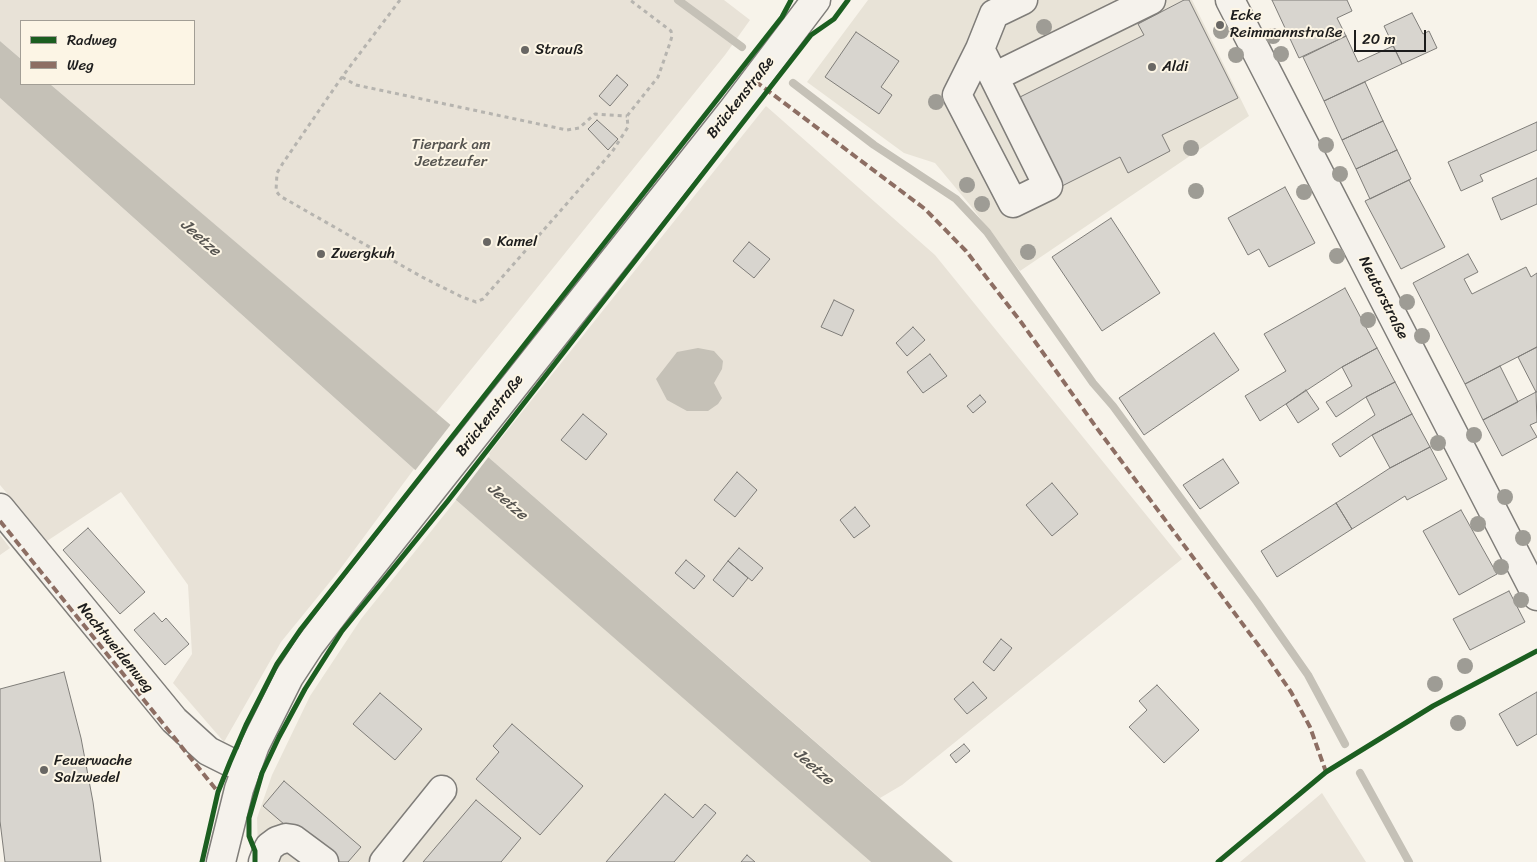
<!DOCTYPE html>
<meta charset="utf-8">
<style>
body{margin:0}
#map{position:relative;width:1537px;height:862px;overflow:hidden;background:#f7f3ea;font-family:Sriracha,sans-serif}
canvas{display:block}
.legend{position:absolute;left:20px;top:20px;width:175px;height:65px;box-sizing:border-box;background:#fcf5e5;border:1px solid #a29e95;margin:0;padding:6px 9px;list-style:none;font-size:15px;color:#1c1c1c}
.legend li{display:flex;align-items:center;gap:10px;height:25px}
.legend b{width:25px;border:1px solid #a29e95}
.scale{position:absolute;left:1354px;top:30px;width:72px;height:22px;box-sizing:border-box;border:2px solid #1c1c1c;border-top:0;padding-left:6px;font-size:15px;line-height:18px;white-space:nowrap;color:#1c1c1c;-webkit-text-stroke:4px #fcf5e5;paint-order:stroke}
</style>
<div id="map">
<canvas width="1537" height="862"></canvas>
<ul class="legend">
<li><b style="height:6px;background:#1b5e20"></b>Radweg</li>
<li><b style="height:6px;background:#8d6e63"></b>Weg</li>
</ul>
<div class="scale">20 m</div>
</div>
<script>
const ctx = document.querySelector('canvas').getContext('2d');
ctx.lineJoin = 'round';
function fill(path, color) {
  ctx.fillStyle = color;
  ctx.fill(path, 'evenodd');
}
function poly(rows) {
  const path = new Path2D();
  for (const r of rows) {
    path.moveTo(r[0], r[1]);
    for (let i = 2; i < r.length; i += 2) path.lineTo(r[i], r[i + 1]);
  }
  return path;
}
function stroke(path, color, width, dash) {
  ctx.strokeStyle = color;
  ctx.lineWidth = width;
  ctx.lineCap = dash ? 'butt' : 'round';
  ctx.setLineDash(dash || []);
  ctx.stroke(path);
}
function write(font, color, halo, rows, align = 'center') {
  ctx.font = font + ' Sriracha,sans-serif';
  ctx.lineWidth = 4;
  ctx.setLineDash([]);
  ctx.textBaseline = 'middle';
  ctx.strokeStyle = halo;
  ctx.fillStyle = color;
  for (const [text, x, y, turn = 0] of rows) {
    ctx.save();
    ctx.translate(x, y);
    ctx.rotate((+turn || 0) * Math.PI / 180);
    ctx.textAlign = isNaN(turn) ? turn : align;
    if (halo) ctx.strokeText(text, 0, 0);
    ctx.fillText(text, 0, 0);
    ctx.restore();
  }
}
fill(poly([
 [868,0,1192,0,1249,116,1020,271,970,205,935,163,904,153,807,82],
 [456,500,787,787,871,862,276,862,258,851,257,818,272,775,310,696,361,619]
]), '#e8e3d7');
fill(poly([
 [0,0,724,0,750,20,725,55,436,413,50,84,194,84,194,21,21,21,21,59,0,41],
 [0,98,414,469,338,572,281,642,224,742,173,683,192,654,188,585,121,492,47,541,0,485],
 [766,106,935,255,1182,559,902,785,880,798,487,456],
 [0,535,10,548,0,555],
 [1322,793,1366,862,1240,862]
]), '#e8e2d7');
fill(poly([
 [0,41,21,59,21,84,50,84,487,456,953,862,871,862,456,500,414,469,0,98],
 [698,348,714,351,723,361,722,369,714,383,722,398,718,404,708,411,687,411,667,400,656,379,677,352]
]), '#c5c1b7');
fill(poly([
 [452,423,490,455,454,502,414,472]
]), '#f7f3ea');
stroke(poly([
 [678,0,742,47],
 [793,83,874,145,956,199,987,232,1093,383,1113,406,1257,602,1308,675,1345,744],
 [1360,773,1409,862]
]), '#c5c1b7', 8);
const building = poly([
 [1184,0,1189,0,1238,98,1162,135,1170,151,1128,173,1120,157,1060,187,1016,99,1144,35,1138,24,1184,0],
 [1272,0,1347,0,1352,11,1337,18,1346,36,1299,58,1272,0],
 [1412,13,1423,34,1429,31,1437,48,1402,64,1384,26,1412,13],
 [856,32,899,61,881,87,892,95,879,114,825,77,856,32],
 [1346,36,1358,62,1393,46,1402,64,1324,101,1303,57,1346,36],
 [617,75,628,85,610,106,599,96,617,75],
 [1365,82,1383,121,1342,140,1324,101,1365,82],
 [597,120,618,139,608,150,588,129,597,120],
 [1383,121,1397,150,1356,169,1342,140,1383,121],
 [1537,122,1537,150,1480,175,1483,181,1461,191,1448,162,1537,122],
 [1397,150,1411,179,1370,199,1356,169,1397,150],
 [1537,178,1537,204,1501,220,1492,198,1537,178],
 [1409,180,1445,247,1401,269,1365,201,1409,180],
 [1285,187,1315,243,1269,267,1259,249,1248,255,1228,218,1285,187],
 [1111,218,1160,293,1102,331,1052,257,1111,218],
 [749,242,770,259,754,278,733,261,749,242],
 [1468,254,1478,272,1464,279,1472,294,1526,267,1531,277,1537,273,1537,347,1465,384,1413,283,1468,254],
 [1345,288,1377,348,1342,367,1260,421,1245,396,1286,371,1264,334,1345,288],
 [834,300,854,310,842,336,821,327,834,300],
 [913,327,925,340,907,356,896,343,913,327],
 [1214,333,1239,370,1144,435,1119,398,1214,333],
 [1537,347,1537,392,1536,392,1518,357,1537,347],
 [1377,348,1395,382,1366,397,1336,417,1326,402,1352,386,1342,367,1377,348],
 [930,354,947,376,923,393,907,372,930,354],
 [1500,366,1518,402,1483,420,1465,384,1500,366],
 [1395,382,1412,414,1372,435,1340,457,1332,444,1375,415,1366,397,1395,382],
 [1306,390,1319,409,1298,423,1286,404,1306,390],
 [1536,392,1537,422,1530,425,1537,437,1502,456,1483,420,1536,392],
 [980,395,986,402,973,413,967,406,980,395],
 [583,414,607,434,586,460,561,440,583,414],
 [1412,414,1430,447,1390,468,1372,435,1412,414],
 [1430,447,1447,479,1407,500,1405,496,1352,529,1336,503,1390,468,1430,447],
 [1223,459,1239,483,1200,509,1183,485,1223,459],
 [737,472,757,490,735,517,714,500,737,472],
 [1052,483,1078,514,1052,536,1026,505,1052,483],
 [1336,503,1352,529,1277,577,1261,551,1336,503],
 [855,507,870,526,854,538,840,520,855,507],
 [1461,510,1497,574,1459,595,1423,531,1461,510],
 [88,528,145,592,120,614,63,550,88,528],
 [739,548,763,568,752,581,728,561,739,548],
 [686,560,705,576,694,589,675,573,686,560],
 [728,561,748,578,733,597,713,580,728,561],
 [1509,591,1525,622,1470,650,1453,619,1509,591],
 [154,613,162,622,166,618,189,644,165,665,134,630,154,613],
 [1001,639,1012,648,994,671,983,662,1001,639],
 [64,672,81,738,93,802,101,862,5,862,0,821,0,689,64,672],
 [973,682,987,698,967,714,954,699,973,682],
 [1157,685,1199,730,1164,763,1129,727,1147,710,1139,701,1157,685],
 [1537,692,1537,734,1517,746,1499,714,1537,692],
 [380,693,422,729,395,760,353,724,380,693],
 [512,724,583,786,540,835,476,779,499,752,493,746,512,724],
 [964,744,970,751,956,763,950,755,964,744],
 [284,781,361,847,348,862,328,862,263,806,284,781],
 [665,794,693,818,705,804,716,813,674,862,606,862,665,794],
 [476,800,521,838,501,862,423,862,476,800],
 [747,855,755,862,741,862,747,855]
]);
fill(building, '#d8d5cf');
stroke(building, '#7f7d79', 1);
const minor = poly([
 [1230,0,1537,596],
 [980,49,1048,186,1013,203,957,95,980,49,994,14,1023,0],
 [994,77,1151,0],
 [0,508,174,720,208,751,230,762,247,766],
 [263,862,269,847,277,841,286,838,293,839,324,862],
 [384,862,442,790]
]);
const major = poly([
 [221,862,239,789,255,745,289,677,310,645,342,603,732,111,816,0]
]);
stroke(minor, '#7f7d79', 31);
stroke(major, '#7f7d79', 31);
stroke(poly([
 [400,0,342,77,283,163,277,173,276,191,280,196,422,277,462,297,476,302,483,299,612,152,628,127,627,116,658,77,670,43,672,36,671,31,630,0],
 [342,77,356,85,567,130,579,128,595,114,627,116]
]), '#b6b4af', 3, [4, 4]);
stroke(minor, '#f5f2ec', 28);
stroke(major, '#f5f2ec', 28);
stroke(poly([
 [755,81,925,209,966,251,1021,322,1096,427,1265,654,1291,692,1310,727,1326,772],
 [0,521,218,792]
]), '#8d6e63', 4, [8, 4]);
stroke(poly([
 [202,862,218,792,230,762,246,725,277,664,301,629,782,17,791,0],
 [255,862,255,851,249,836,249,818,262,773,279,737,305,689,342,631,447,502,811,35,834,19,848,0],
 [1218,862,1326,772,1433,706,1537,651]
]), '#1b5e20', 5);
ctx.fillStyle = '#9e9c95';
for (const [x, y] of [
 [1044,27],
 [1221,31],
 [1273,36],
 [1281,54],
 [1236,55],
 [936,102],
 [1326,145],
 [1191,148],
 [1340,174],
 [967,185],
 [1196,191],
 [1304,192],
 [982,204],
 [1028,252],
 [1337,256],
 [1407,302],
 [1368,320],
 [1422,336],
 [1474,435],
 [1438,443],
 [1505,497],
 [1478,524],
 [1523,538],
 [1501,567],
 [1521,600],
 [1465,666],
 [1435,684],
 [1458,723]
]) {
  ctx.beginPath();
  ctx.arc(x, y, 8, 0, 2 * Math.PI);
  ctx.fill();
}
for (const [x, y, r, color] of [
 [1220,25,5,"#696764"],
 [525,50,5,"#696764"],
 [1152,67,5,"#696764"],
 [487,242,5,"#696764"],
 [321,254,5,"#696764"],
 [44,770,5,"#696764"]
]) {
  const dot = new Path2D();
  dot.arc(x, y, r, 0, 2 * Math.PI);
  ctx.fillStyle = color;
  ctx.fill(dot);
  stroke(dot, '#fcf5e5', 2);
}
write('15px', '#1c1c1c', '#fcf5e5', [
 ["Ecke",1230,16],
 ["Reimmannstraße",1230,33],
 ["Strauß",535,50],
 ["Aldi",1162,67],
 ["Kamel",497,242],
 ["Zwergkuh",331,254],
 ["Feuerwache",54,761],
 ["Salzwedel",54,778]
], 'left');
write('15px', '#1c1c1c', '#fcf5e5', [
 ["Brückenstraße",741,98,-52],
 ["Neutorstraße",1383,298,63],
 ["Brückenstraße",490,416,-52],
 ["Nachtweidenweg",115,648,51]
]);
write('15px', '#555450', '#fcf5e5', [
 ["Tierpark am",451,145],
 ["Jeetzeufer",451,162]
]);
write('italic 16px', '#575551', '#fcf5e5', [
 ["Jeetze",200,238,41],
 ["Jeetze",507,502,41],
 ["Jeetze",813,767,41]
]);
</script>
